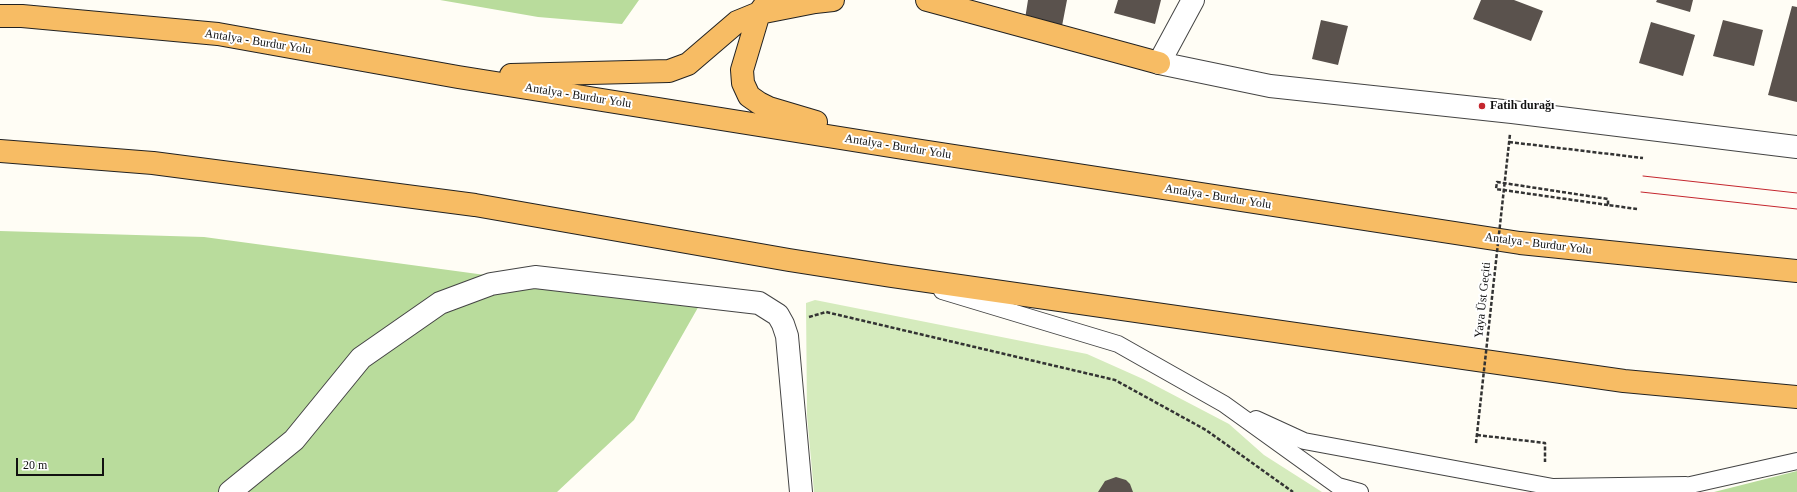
<!DOCTYPE html>
<meta charset="utf-8">
<style>
body{margin:0}
#map{position:relative;width:1797px;height:492px;overflow:hidden;background:#fffdf5;font-family:"Times New Roman",serif}
canvas{display:block}
.scale{position:absolute;left:16px;top:458px;width:88px;height:18px;box-sizing:border-box;border:2px solid #111;border-top:0;padding-left:5px;font-size:12px;line-height:14px;white-space:nowrap;color:#111;-webkit-text-stroke:3px #fff;paint-order:stroke}
</style>
<div id="map">
<canvas width="1797" height="492"></canvas>
<div class="scale">20 m</div>
</div>
<script>
const ctx = document.querySelector('canvas').getContext('2d');
ctx.lineJoin = 'round';
function fill(path, color) {
  ctx.fillStyle = color;
  ctx.fill(path, 'evenodd');
}
function poly(rows) {
  const path = new Path2D();
  for (const r of rows) {
    path.moveTo(r[0], r[1]);
    for (let i = 2; i < r.length; i += 2) path.lineTo(r[i], r[i + 1]);
  }
  return path;
}
function stroke(path, color, width, dash) {
  ctx.strokeStyle = color;
  ctx.lineWidth = width;
  ctx.lineCap = dash ? 'butt' : 'round';
  ctx.setLineDash(dash || []);
  ctx.stroke(path);
}
function write(font, color, halo, rows, align = 'center') {
  ctx.font = font + ' "Times New Roman",serif';
  ctx.lineWidth = 4;
  ctx.setLineDash([]);
  ctx.textBaseline = 'middle';
  ctx.strokeStyle = halo;
  ctx.fillStyle = color;
  for (const [text, x, y, turn = 0] of rows) {
    ctx.save();
    ctx.translate(x, y);
    ctx.rotate((+turn || 0) * Math.PI / 180);
    ctx.textAlign = isNaN(turn) ? turn : align;
    if (halo) ctx.strokeText(text, 0, 0);
    ctx.fillText(text, 0, 0);
    ctx.restore();
  }
}
fill(poly([
 [815,300,1087,354,1143,379,1229,424,1264,455,1322,492,814,492,807,415,806,303]
]), '#d5ebbd');
fill(poly([
 [440,0,639,0,622,24,538,17],
 [0,231,204,237,700,304,634,420,557,492,0,492],
 [1797,471,1797,492,1714,492]
]), '#b9dc9c');
fill(poly([
 [1028,0,1067,0,1062,26,1025,19],
 [1118,0,1161,0,1155,24,1114,13],
 [1481,0,1514,0,1543,11,1531,41,1473,19],
 [1657,0,1693,0,1690,12,1656,2],
 [1792,6,1797,7,1797,102,1768,95],
 [1321,20,1348,26,1338,65,1312,59],
 [1723,20,1763,30,1754,66,1713,56],
 [1651,22,1695,35,1683,76,1639,63],
 [1116,477,1126,480,1130,484,1133,492,1098,492,1105,481]
]), '#5a524d');
const service = poly([
 [942,291,1118,344,1224,404,1338,486,1360,492],
 [1256,419,1304,441,1553,487,1686,485],
 [1677,488,1797,461]
]);
const minor = poly([
 [1193,0,1159,63,1270,86,1512,112,1797,147],
 [230,492,294,440,361,358,440,303,491,284,535,277,759,303,778,315,783,324,787,336,801,492]
]);
const trunk = poly([
 [927,0,1159,63],
 [765,5,759,13,742,70,743,83,749,96,759,103,769,108,816,122],
 [0,16,22,16,218,34,458,77,909,149,1520,243,1797,271],
 [511,75,669,71,688,64,737,22,759,13,815,2,833,0],
 [0,151,153,163,475,205,789,260,891,276,1624,381,1797,397]
]);
stroke(service, '#444', 18);
stroke(minor, '#444', 24);
stroke(trunk, '#222', 24);
stroke(poly([
 [1509,142,1643,158],
 [1608,205,1496,189,1497,182,1608,199,1608,205,1637,209],
 [809,317,826,312,1115,380,1206,430,1293,492],
 [1477,435,1545,443,1545,462]
]), '#333', 2.5, [4, 2]);
stroke(service, '#fff', 16);
stroke(minor, '#fff', 22);
stroke(trunk, '#f7bc64', 22);
stroke(poly([
 [1643,176,1797,193],
 [1641,192,1797,209]
]), '#c4262e', 1);
stroke(poly([
 [1476,443,1510,134]
]), '#333', 2.5, [4, 2]);
for (const [x, y, r, color] of [
 [1482,106,4,"#c4262e"]
]) {
  const dot = new Path2D();
  dot.arc(x, y, r, 0, 2 * Math.PI);
  ctx.fillStyle = color;
  ctx.fill(dot);
  stroke(dot, '#fff', 1.5);
}
write('12px', '#111', '#fff', [
 ["Antalya - Burdur Yolu",258,42,9],
 ["Antalya - Burdur Yolu",578,96,9],
 ["Antalya - Burdur Yolu",898,147,9],
 ["Antalya - Burdur Yolu",1218,197,9],
 ["Antalya - Burdur Yolu",1538,244,7],
 ["Yaya Üst Geçiti",1483,300,-84]
]);
write('bold 12px', '#111', '#fff', [
 ["Fatih durağı",1490,106]
], 'left');
</script>
